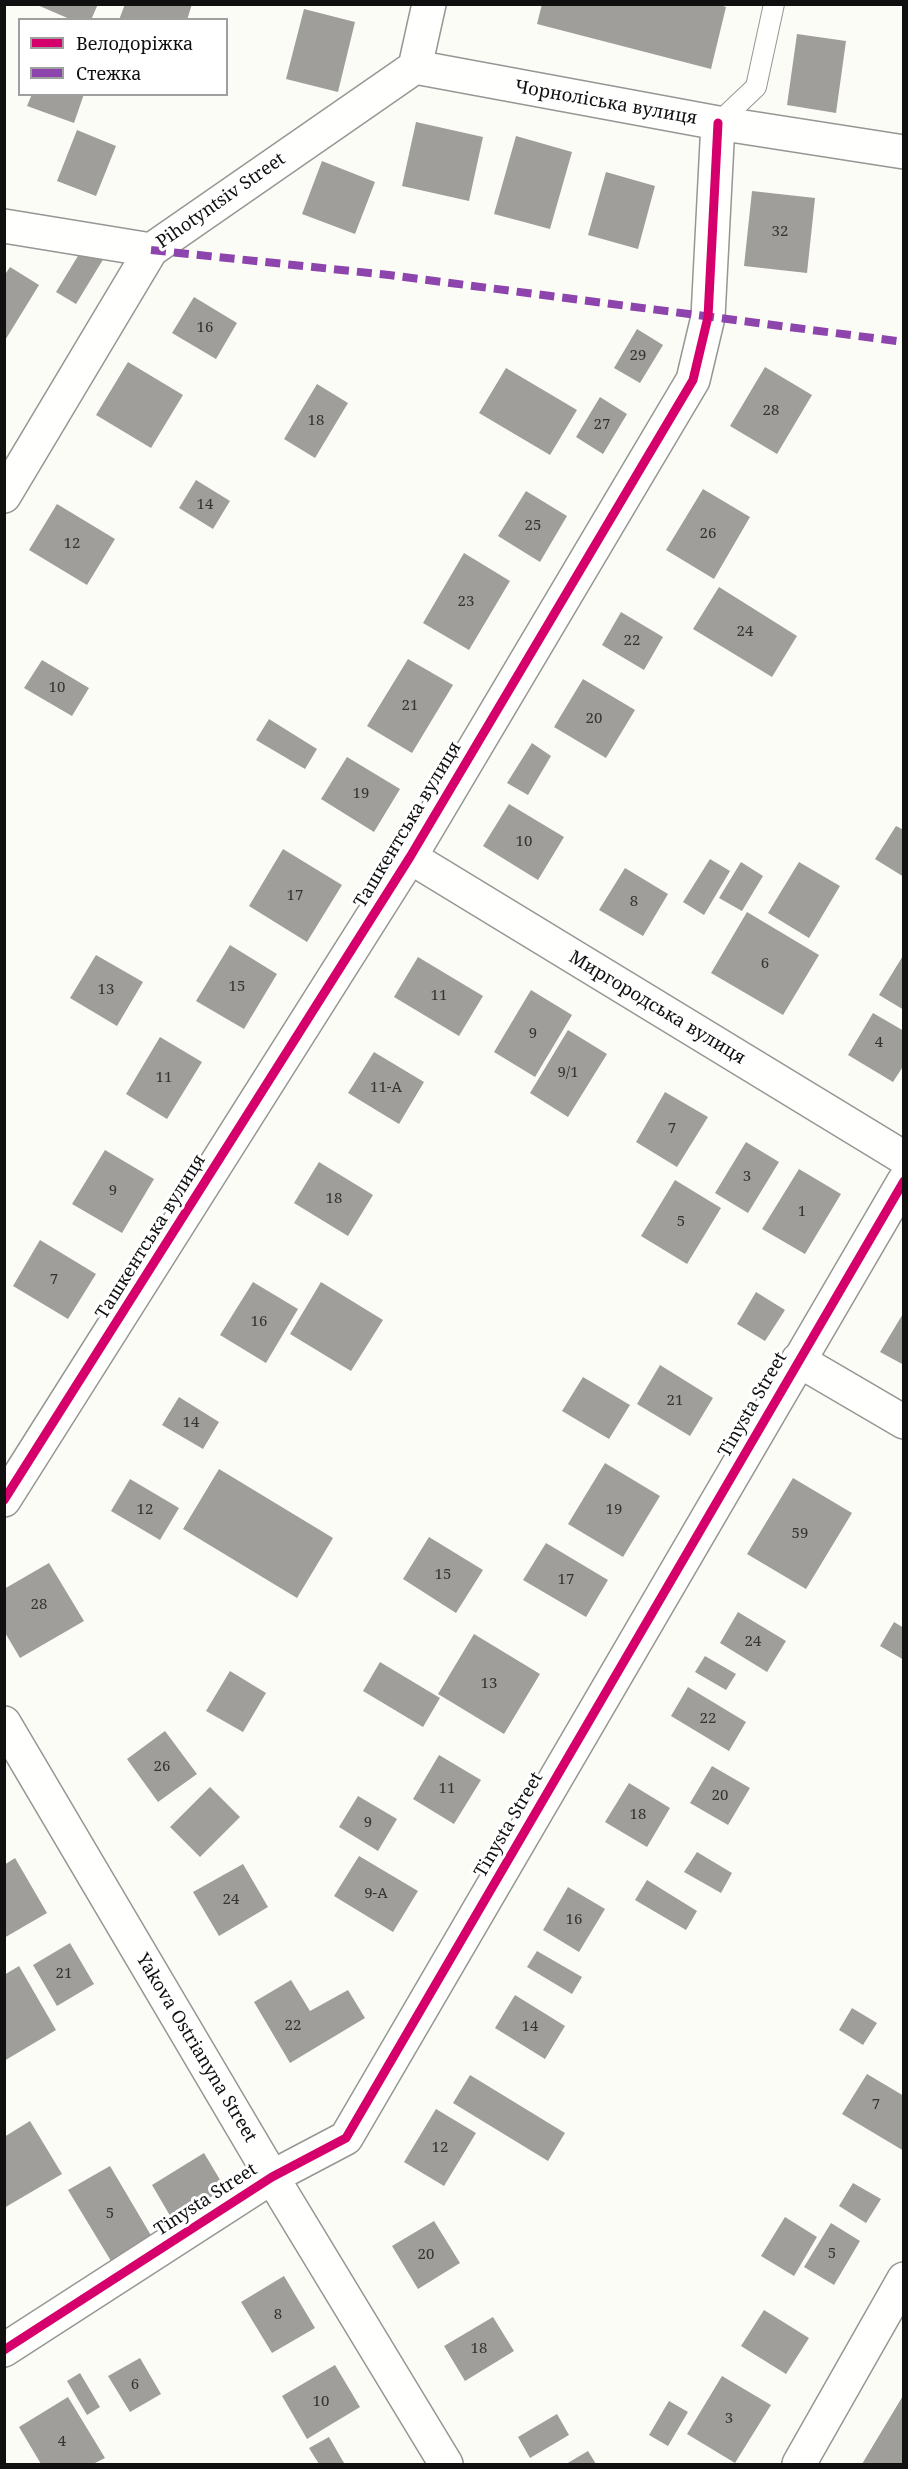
<!DOCTYPE html>
<meta charset="utf-8">
<style>
body{margin:0}
#map{position:relative;width:908px;height:2469px;overflow:hidden;background:#fcfcf7;font-family:"Noto Serif",serif}
canvas{display:block}
.frame{position:absolute;inset:0;border:6px solid #101010;pointer-events:none}
.legend{position:absolute;left:18px;top:18px;width:210px;height:78px;box-sizing:border-box;background:#fff;border:2px solid #9f9f9f;margin:0;padding:8px 10px;list-style:none;font-size:18px;color:#101010}
.legend li{display:flex;align-items:center;gap:12px;height:30px}
.legend b{width:30px;border:2px solid #9f9f9f}
</style>
<div id="map">
<canvas width="908" height="2469"></canvas>
<div class="frame"></div>
<ul class="legend">
<li><b style="height:8px;background:#d6006c"></b>Велодоріжка</li>
<li><b style="height:8px;background:#8e44ad"></b>Стежка</li>
</ul>
</div>
<script>
const ctx = document.querySelector('canvas').getContext('2d');
ctx.lineJoin = 'round';
function fill(path, color) {
  ctx.fillStyle = color;
  ctx.fill(path, 'evenodd');
}
function poly(rows) {
  const path = new Path2D();
  for (const r of rows) {
    path.moveTo(r[0], r[1]);
    for (let i = 2; i < r.length; i += 2) path.lineTo(r[i], r[i + 1]);
  }
  return path;
}
function stroke(path, color, width, dash) {
  ctx.strokeStyle = color;
  ctx.lineWidth = width;
  ctx.lineCap = dash ? 'butt' : 'round';
  ctx.setLineDash(dash || []);
  ctx.stroke(path);
}
function write(font, color, halo, rows, align = 'center') {
  ctx.font = font + ' "Noto Serif",serif';
  ctx.lineWidth = 6;
  ctx.setLineDash([]);
  ctx.textBaseline = 'middle';
  ctx.strokeStyle = halo;
  ctx.fillStyle = color;
  for (const [text, x, y, turn = 0] of rows) {
    ctx.save();
    ctx.translate(x, y);
    ctx.rotate((+turn || 0) * Math.PI / 180);
    ctx.textAlign = isNaN(turn) ? turn : align;
    if (halo) ctx.strokeText(text, 0, 0);
    ctx.fillText(text, 0, 0);
    ctx.restore();
  }
}
fill(poly([
 [35,4,98,4,91,20,72,20],
 [125,4,192,4,187,20,119,20],
 [542,4,716,4,726,7,711,69,537,24],
 [304,9,355,22,338,92,286,79],
 [797,34,846,41,836,113,787,105],
 [32,94,84,94,74,123,27,106],
 [416,122,483,137,469,201,402,186],
 [77,130,116,146,96,196,57,181],
 [516,136,572,152,550,229,494,214],
 [322,161,375,182,355,234,302,214],
 [606,172,655,186,638,249,588,235],
 [752,191,815,198,807,273,744,266],
 [84,246,104,258,76,304,56,292],
 [10,267,39,285,4,342,4,276],
 [194,297,237,323,216,359,172,333],
 [637,329,663,345,640,383,614,368],
 [128,362,183,395,151,448,96,415],
 [765,367,812,395,777,454,730,426],
 [506,368,577,410,550,455,479,413],
 [317,384,348,403,315,458,284,439],
 [600,397,627,414,603,454,576,437],
 [196,480,230,501,213,529,179,508],
 [703,489,750,517,714,579,666,550],
 [526,491,567,516,540,562,498,536],
 [57,504,115,539,87,585,29,550],
 [464,553,510,581,469,650,423,623],
 [719,587,797,636,772,677,693,629],
 [621,612,663,637,644,670,602,645],
 [408,659,453,685,412,753,367,726],
 [42,660,89,688,72,716,24,688],
 [583,679,635,710,606,758,554,727],
 [269,719,317,749,305,769,256,740],
 [532,743,551,756,528,795,507,783],
 [347,757,400,789,374,832,321,799],
 [509,804,564,837,538,880,483,846],
 [896,826,904,830,904,877,875,859],
 [283,849,342,885,307,942,249,906],
 [710,859,730,871,704,915,683,902],
 [741,862,763,876,742,911,719,898],
 [799,862,840,886,809,938,768,913],
 [625,868,668,894,643,936,599,910],
 [747,912,819,955,783,1015,711,973],
 [230,945,277,974,244,1029,196,1001],
 [904,954,904,1010,879,995],
 [96,955,143,982,117,1026,70,998],
 [418,957,483,996,459,1036,394,997],
 [531,990,572,1015,535,1077,494,1052],
 [873,1013,904,1031,904,1065,893,1082,848,1055],
 [568,1030,607,1054,568,1117,530,1093],
 [160,1037,202,1062,167,1119,126,1094],
 [374,1052,424,1082,399,1124,348,1093],
 [665,1092,708,1117,677,1167,636,1142],
 [746,1142,779,1162,748,1213,715,1193],
 [105,1150,154,1179,122,1233,72,1204],
 [319,1162,373,1195,348,1236,294,1203],
 [799,1169,841,1194,805,1254,762,1229],
 [675,1180,721,1208,687,1264,641,1236],
 [40,1240,96,1274,68,1319,13,1286],
 [253,1282,298,1309,266,1363,220,1335],
 [321,1282,383,1320,351,1371,290,1334],
 [756,1292,785,1310,765,1341,737,1324],
 [904,1312,904,1365,880,1352],
 [660,1365,713,1398,690,1436,637,1404],
 [583,1377,630,1405,609,1439,562,1411],
 [179,1397,219,1422,203,1449,162,1425],
 [605,1463,660,1496,623,1557,568,1524],
 [219,1469,333,1538,297,1598,183,1529],
 [793,1478,852,1513,806,1589,747,1554],
 [130,1479,179,1508,160,1540,111,1511],
 [429,1537,483,1570,456,1613,403,1579],
 [546,1543,608,1580,586,1617,523,1580],
 [49,1563,84,1621,20,1658,4,1631,4,1589],
 [738,1612,786,1641,767,1672,720,1643],
 [894,1622,904,1628,904,1660,880,1646],
 [474,1634,540,1674,504,1734,438,1694],
 [705,1656,736,1674,726,1690,695,1672],
 [380,1662,440,1698,423,1727,363,1691],
 [230,1671,266,1693,243,1732,206,1711],
 [688,1687,746,1722,729,1751,671,1716],
 [165,1731,197,1774,158,1802,127,1759],
 [439,1755,481,1780,454,1824,413,1799],
 [712,1766,750,1788,728,1825,690,1803],
 [629,1783,670,1808,647,1847,605,1822],
 [210,1787,240,1817,200,1857,170,1827],
 [358,1796,397,1819,378,1851,339,1827],
 [697,1852,732,1873,721,1893,684,1872],
 [359,1856,418,1891,393,1932,334,1896],
 [15,1858,47,1913,4,1938,4,1865],
 [243,1864,268,1907,219,1936,193,1892],
 [647,1880,697,1911,686,1930,635,1900],
 [568,1887,605,1909,579,1952,543,1930],
 [70,1943,94,1984,57,2006,33,1965],
 [537,1951,582,1977,572,1994,527,1967],
 [19,1966,56,2030,4,2061,4,1975],
 [291,1980,310,2011,348,1990,365,2018,290,2063,254,2002],
 [515,1995,565,2026,545,2059,495,2028],
 [852,2008,877,2023,863,2045,839,2030],
 [867,2074,904,2096,904,2151,842,2114],
 [470,2075,565,2133,548,2161,453,2103],
 [436,2109,476,2133,444,2186,404,2162],
 [30,2121,62,2174,4,2208,4,2137],
 [204,2153,225,2188,172,2219,152,2185],
 [110,2166,152,2237,111,2261,68,2190],
 [853,2183,881,2199,866,2223,839,2206],
 [785,2217,817,2237,794,2276,761,2256],
 [434,2221,460,2263,418,2289,392,2246],
 [831,2223,860,2241,834,2285,804,2267],
 [284,2276,315,2328,272,2353,241,2302],
 [764,2310,809,2338,786,2374,741,2346],
 [493,2317,514,2351,465,2381,444,2346],
 [140,2358,161,2394,130,2412,108,2376],
 [335,2365,360,2407,307,2439,282,2396],
 [80,2373,100,2407,87,2415,67,2381],
 [722,2376,771,2405,735,2463,687,2434],
 [904,2394,904,2464,862,2464],
 [68,2397,105,2458,93,2464,41,2464,19,2427],
 [669,2401,688,2412,668,2446,649,2435],
 [557,2414,569,2435,530,2458,518,2437],
 [329,2437,344,2463,341,2464,319,2464,309,2448],
 [588,2451,596,2464,566,2464]
]), '#a09e9b');
const service = poly([
 [718,123,756,87,774,4]
]);
const minor = poly([
 [415,67,718,123,904,152],
 [4,226,151,250],
 [4,496,151,250,415,67,429,4],
 [410,857,904,1158],
 [798,1360,904,1422],
 [4,1500,410,857,693,380,708,317,718,123],
 [4,1723,272,2177,446,2464],
 [4,2350,272,2177,346,2138,904,1181],
 [799,2464,904,2279]
]);
stroke(service, '#969694', 22);
stroke(minor, '#969694', 36);
stroke(service, '#fffffe', 20);
stroke(minor, '#fffffe', 33);
stroke(poly([
 [151,250,389,275,904,342]
]), '#8e44ad', 8, [15, 8]);
stroke(poly([
 [4,1500,410,857,693,380,708,317,718,123],
 [4,2350,272,2177,346,2138,904,1181]
]), '#d6006c', 9);
write('15px', '#343433', null, [
 ["32",780,232],
 ["16",205,328],
 ["29",638,356],
 ["28",771,411],
 ["18",316,421],
 ["27",602,425],
 ["14",205,505],
 ["25",533,526],
 ["26",708,534],
 ["12",72,544],
 ["23",466,602],
 ["24",745,632],
 ["22",632,641],
 ["10",57,688],
 ["21",410,706],
 ["20",594,719],
 ["19",361,794],
 ["10",524,842],
 ["17",295,896],
 ["8",634,902],
 ["6",765,964],
 ["15",237,987],
 ["13",106,990],
 ["11",439,996],
 ["9",533,1034],
 ["4",879,1043],
 ["9/1",568,1073],
 ["11",164,1078],
 ["11-А",386,1088],
 ["7",672,1129],
 ["3",747,1177],
 ["9",113,1191],
 ["18",334,1199],
 ["1",802,1212],
 ["5",681,1222],
 ["7",54,1280],
 ["16",259,1322],
 ["21",675,1401],
 ["14",191,1423],
 ["12",145,1510],
 ["19",614,1510],
 ["59",800,1534],
 ["15",443,1575],
 ["17",566,1580],
 ["28",39,1605],
 ["24",753,1642],
 ["13",489,1684],
 ["22",708,1719],
 ["26",162,1767],
 ["11",447,1789],
 ["20",720,1796],
 ["18",638,1815],
 ["9",368,1823],
 ["9-А",376,1894],
 ["24",231,1900],
 ["16",574,1920],
 ["21",64,1974],
 ["22",293,2026],
 ["14",530,2027],
 ["7",876,2105],
 ["12",440,2148],
 ["5",110,2214],
 ["5",832,2254],
 ["20",426,2255],
 ["8",278,2315],
 ["18",479,2349],
 ["6",135,2385],
 ["10",321,2402],
 ["3",729,2419],
 ["4",62,2442]
]);
write('18px', '#101010', '#fff', [
 ["Чорноліська вулиця",606,103,10],
 ["Pihotyntsiv Street",221,201,-35],
 ["Ташкентська вулиця",408,825,-59],
 ["Миргородська вулиця",657,1008,31],
 ["Ташкентська вулиця",151,1237,-58],
 ["Tinysta Street",753,1405,-60],
 ["Tinysta Street",509,1825,-60],
 ["Yakova Ostrianyna Street",196,2048,59],
 ["Tinysta Street",206,2200,-33]
]);
</script>
